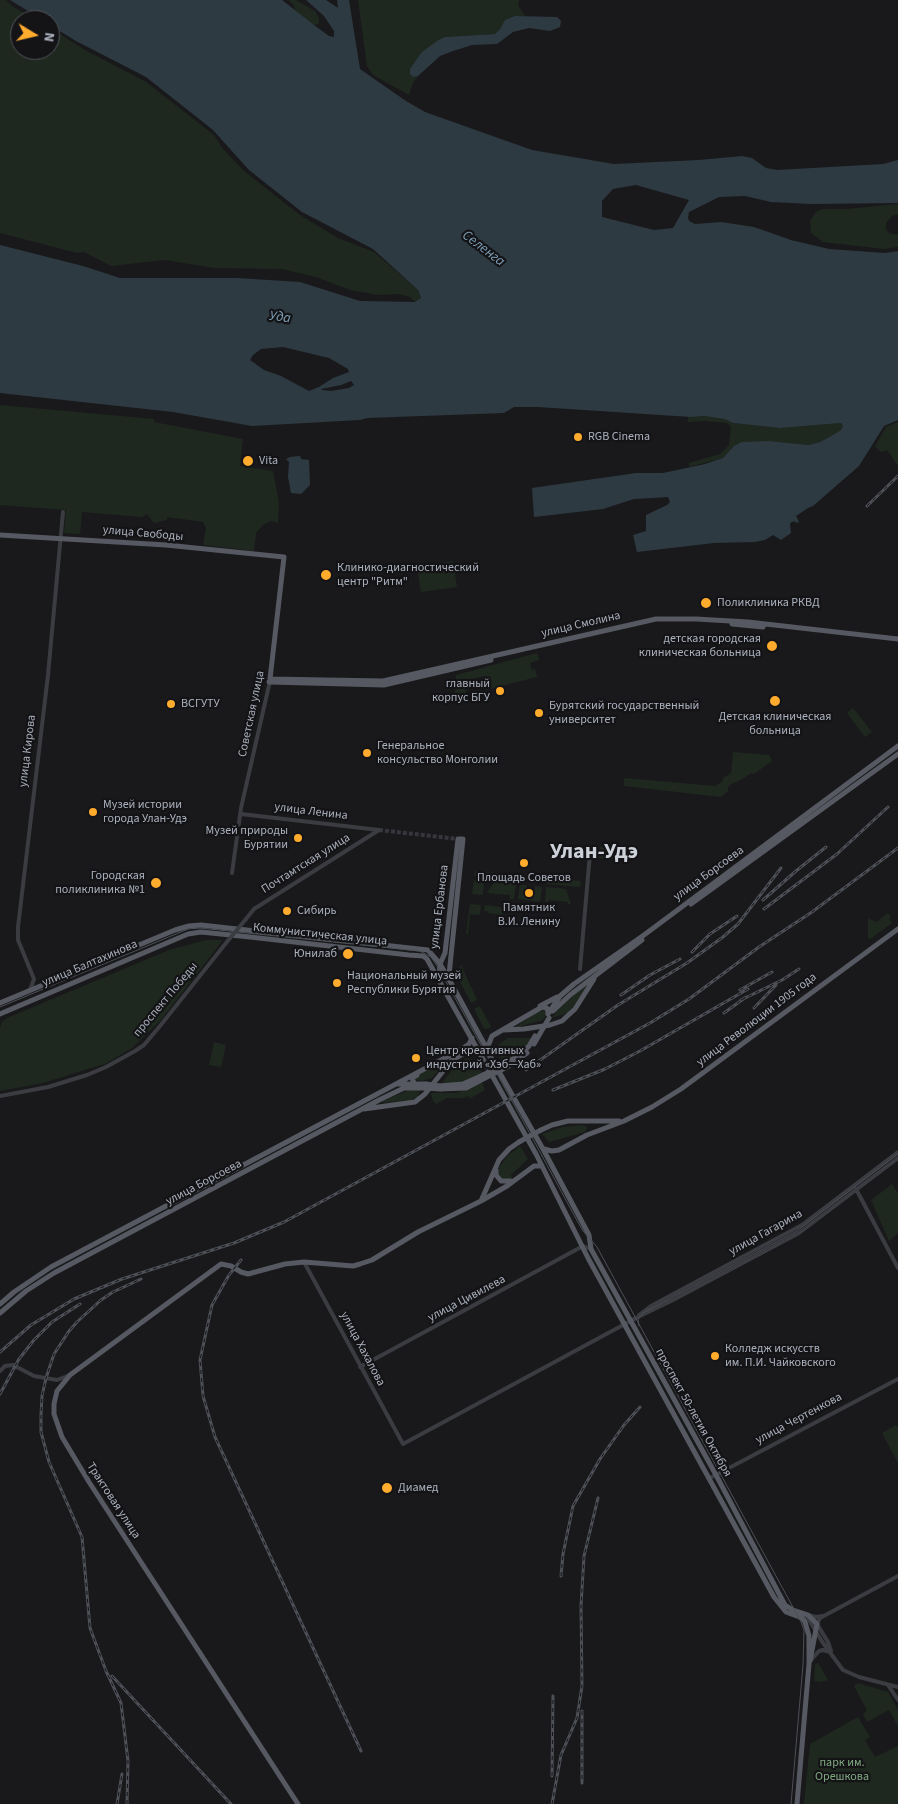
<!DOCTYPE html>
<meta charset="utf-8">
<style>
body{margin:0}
#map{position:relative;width:898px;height:1804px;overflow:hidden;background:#19191c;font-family:"Source Sans 3",sans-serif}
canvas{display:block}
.north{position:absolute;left:10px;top:10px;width:50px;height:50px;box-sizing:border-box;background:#141417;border:1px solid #505359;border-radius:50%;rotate:99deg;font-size:14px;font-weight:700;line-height:20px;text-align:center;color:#abb1bd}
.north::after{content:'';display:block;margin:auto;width:18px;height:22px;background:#ffab2e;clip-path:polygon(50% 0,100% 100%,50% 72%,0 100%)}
</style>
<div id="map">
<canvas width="898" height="1804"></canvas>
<div class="north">N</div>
</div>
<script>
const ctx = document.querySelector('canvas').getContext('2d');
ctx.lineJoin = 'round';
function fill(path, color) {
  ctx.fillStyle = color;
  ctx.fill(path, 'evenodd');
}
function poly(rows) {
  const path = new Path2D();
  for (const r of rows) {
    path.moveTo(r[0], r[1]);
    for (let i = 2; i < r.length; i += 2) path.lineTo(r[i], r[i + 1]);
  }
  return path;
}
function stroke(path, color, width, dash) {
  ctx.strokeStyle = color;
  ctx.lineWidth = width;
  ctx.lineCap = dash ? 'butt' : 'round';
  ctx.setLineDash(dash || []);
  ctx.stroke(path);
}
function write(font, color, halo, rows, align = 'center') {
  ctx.font = font + ' "Source Sans 3",sans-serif';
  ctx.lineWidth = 4.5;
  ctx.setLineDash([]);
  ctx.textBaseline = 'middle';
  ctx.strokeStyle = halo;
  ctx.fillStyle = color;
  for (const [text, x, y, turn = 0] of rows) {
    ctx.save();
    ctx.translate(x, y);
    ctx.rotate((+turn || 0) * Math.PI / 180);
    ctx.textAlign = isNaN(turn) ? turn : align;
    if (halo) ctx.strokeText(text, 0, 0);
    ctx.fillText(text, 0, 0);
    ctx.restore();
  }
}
fill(poly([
 [0,0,6,0,12,6,36,20,20,20,20,50,50,50,50,28,85,50,146,82,214,135,223,149,244,171,300,215,338,238,374,252,418,290,421,299,415,302,410,297,399,294,378,295,350,290,316,277,282,269,214,268,165,260,111,266,84,252,77,253,0,233],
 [288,0,296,0,315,11,319,18,319,24,314,25,296,12,293,4],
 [358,0,519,0,518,5,525,16,515,16,505,20,500,29,495,34,445,37,410,69,410,74,413,77,418,76,413,83,409,95,373,75,367,66],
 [898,204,898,214,892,216,886,223,886,229,889,233,898,235,898,247,884,249,823,242,811,233,810,221,816,212,822,209,847,209],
 [0,405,154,419,154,422,243,439,240,466,273,471,279,503,278,523,271,521,263,525,256,533,254,551,203,545,206,528,203,522,167,517,167,520,154,523,147,514,142,517,82,512,80,534,64,533,66,510,0,505],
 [704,416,725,419,733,423,780,428,838,423,841,423,843,426,841,430,820,442,809,445,769,441,734,446,723,458,689,467,689,463,720,454,729,445,731,427,727,423,706,421,688,422,688,417],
 [898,422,898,466,887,450,881,452,875,446,886,427],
 [453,561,457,587,421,592,417,566],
 [537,653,539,660,530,663,532,670,535,669,537,677,485,690,484,687,487,686,484,676,464,681,466,691,466,701,460,703,459,699,454,700,456,675],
 [853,708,872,732,865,737,847,713],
 [733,752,769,755,772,761,754,774,751,773,741,780,731,784,728,787,728,791,721,797,624,786,624,778,715,786,723,781,723,778,731,773],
 [600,847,624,850,622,860,599,858],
 [475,871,517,875,516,880,474,876],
 [547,878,581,881,580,887,547,884],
 [474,880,484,881,483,895,472,894],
 [494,882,516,884,514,899,510,899,510,895,487,893],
 [520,885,527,885,525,898,533,899,535,886,542,887,540,902,518,899],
 [546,887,566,889,571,904,568,904,568,902,549,900,548,902,545,902],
 [470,904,481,905,480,915,470,914,468,934,466,934],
 [485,905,508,908,508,910,504,909,503,915,488,913,488,911,484,911],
 [888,913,891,917,889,919,892,923,870,939,868,938,868,918,876,922],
 [206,940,223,940,161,1020,132,1048,105,1064,88,1069,43,1083,0,1091,0,1028,2,1022,7,1018,169,950],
 [461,965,477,1000,471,1003,458,978,458,970],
 [586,985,588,987,568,1013,551,1018,565,1003],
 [480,1006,491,1027,489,1028,485,1029,483,1027,474,1009],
 [540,1010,545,1011,546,1015,543,1020,514,1028],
 [508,1038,533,1038,520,1052,502,1061,496,1049,500,1043],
 [214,1042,226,1045,221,1067,209,1065],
 [467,1058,476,1061,482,1073,461,1083,441,1084,457,1064],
 [448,1059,432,1078,422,1081,416,1080,417,1076],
 [482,1082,485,1090,469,1099,469,1096,463,1098,447,1098,436,1104,433,1101,431,1093,456,1093],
 [409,1090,420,1090,418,1097,411,1100,383,1103,383,1101],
 [583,1125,587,1127,585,1132,549,1142,542,1134,563,1127],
 [520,1146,528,1159,511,1175,512,1178,508,1180,502,1180,498,1174,499,1168,507,1156],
 [892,1184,898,1193,898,1233,889,1241,871,1200],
 [896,1425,898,1428,898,1463,882,1433],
 [818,1663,828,1680,821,1682,814,1681,815,1664],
 [858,1683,888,1692,898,1710,898,1726,889,1710,867,1722,863,1714,867,1710,854,1686],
 [858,1717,870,1737,865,1740,875,1757,898,1746,898,1804,804,1804,810,1744]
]), '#1f281f');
fill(poly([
 [10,0,282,0,314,25,329,36,334,37,334,31,324,16,306,0,326,0,338,8,337,0,349,0,360,69,406,101,425,112,532,150,614,164,699,160,742,156,752,158,766,168,777,170,883,164,898,160,898,203,811,204,771,202,745,196,719,197,689,212,688,217,689,221,695,224,721,222,754,227,791,240,829,249,885,253,898,251,898,420,884,426,859,466,813,506,808,508,796,516,799,522,797,523,794,521,790,523,791,533,781,540,773,535,765,540,755,542,714,543,637,552,633,535,646,531,646,515,667,505,670,502,668,497,634,499,603,509,534,517,532,488,636,473,663,473,705,464,723,458,734,446,742,442,769,441,809,445,820,442,831,436,841,430,843,426,841,423,780,428,733,423,725,419,704,416,691,417,538,407,514,407,504,413,367,418,360,420,252,426,173,412,0,393,0,245,83,266,120,278,237,278,300,282,360,301,415,302,421,298,418,290,373,249,302,212,249,170,213,130,146,77,76,41,50,25,50,20,43,20],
 [636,185,689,200,673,228,654,230,602,217,602,201,613,189],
 [283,347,329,358,348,369,349,372,333,378,319,387,309,391,281,376,264,370,250,360,253,355,261,349],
 [351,381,354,385,349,388,331,391,322,390,321,389,341,385],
 [515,16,557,17,561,21,560,27,550,31,529,28,513,32,497,44,472,45,453,51,440,56,418,76,413,77,410,74,410,69,422,52,437,41,445,37,495,34,500,29,505,20],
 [300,456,301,459,309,460,310,485,301,494,291,493,288,477,289,462,286,459,290,457]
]), '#2e3a42');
stroke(poly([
 [379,830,458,839]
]), '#36373c', 4, [4, 2]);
stroke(poly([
 [241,814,379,830],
 [232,873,241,808,270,681],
 [246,919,254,909,379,830],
 [580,969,590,853],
 [30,990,34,979,18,940,18,927,48,675,63,512],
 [0,1096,48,1087,87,1075,106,1067,135,1051,144,1045,160,1026,226,943],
 [856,1189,898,1268],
 [304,1262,403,1444,636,1318,673,1300,799,1233,898,1158],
 [639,1315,651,1306,802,1225,898,1152],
 [360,1367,583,1246,591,1249],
 [0,1371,5,1366,13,1365,34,1376,57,1380,70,1375],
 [710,1478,898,1379],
 [808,1615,816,1617,822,1616],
 [802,1617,809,1620,823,1643,843,1670,859,1677,898,1687],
 [831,1651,828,1642,817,1624,820,1618,898,1576],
 [811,1660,819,1651,823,1650,830,1652],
 [888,1685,898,1700]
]), '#3a3c41', 4);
stroke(poly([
 [0,535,166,545,284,557,270,679,383,681,656,619,696,619,748,622,898,639],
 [732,624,763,627],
 [269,682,384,685,491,660],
 [691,904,898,754],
 [439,977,440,964,445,953,458,839,463,839,449,975,451,983,487,1049],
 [0,1003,175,930,189,926,201,925,428,950,440,964,451,983],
 [540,1006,557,997],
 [553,1011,570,995,642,940],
 [548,1013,547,1008,542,1007,492,1036,488,1046,489,1054,543,1149,589,1235,591,1249,716,1475,785,1605,793,1610,808,1615,817,1624,810,1661],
 [0,1014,188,934,201,932,250,937,409,955,423,956,427,959,536,1154,588,1258,774,1597,786,1612,802,1618,805,1622,809,1636,809,1664,797,1804],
 [548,1014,560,996,574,984,644,935,898,746],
 [503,1030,524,1029,550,1025,562,1021,575,1009,594,979],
 [461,1054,469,1050,479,1054],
 [505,1064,522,1053,529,1046,535,1036],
 [507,1067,527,1053],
 [414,1083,412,1078,417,1075],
 [398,1084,426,1084],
 [440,1086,463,1084,483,1075],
 [440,1089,466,1088,485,1078],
 [364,1109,415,1102,425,1094,451,1061,464,1053],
 [541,1130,552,1125,568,1121,619,1121],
 [544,1149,552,1151,559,1150,587,1135,624,1121,652,1107,681,1089,898,929],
 [496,1170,496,1175,501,1181,511,1181],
 [481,1201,499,1160,509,1149,519,1142],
 [0,1304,14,1292,51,1267,462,1049,469,1044,472,1038],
 [0,1313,26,1291,54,1273,379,1100,404,1088,425,1088],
 [298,1804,89,1482,62,1437,54,1414,54,1404,57,1391,70,1375,221,1264,231,1266,241,1272,248,1274,285,1264,304,1262,353,1266,360,1264,372,1260,418,1232,481,1201,507,1186,534,1166,542,1166]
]), '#565961', 5);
stroke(poly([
 [0,1007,188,929,200,928,420,951,431,957,439,969,534,1141,574,1215,583,1231,597,1247,801,1622,804,1630,803,1665,791,1804],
 [639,1326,638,1319,643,1313,797,1231,898,1154]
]), '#4d5057', 1);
const rail = poly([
 [867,506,898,476],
 [763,900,796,871,826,847],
 [764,909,837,854,888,807],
 [692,952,710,934,737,916],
 [740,990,772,972],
 [621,995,650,975,680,959],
 [741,1000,782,980,799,969],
 [754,1008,776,985],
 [724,1013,746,997],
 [526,1070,618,1005,687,963,723,937,738,924,781,868],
 [553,1090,605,1069,640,1051,748,989],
 [241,1260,229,1275,212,1305,200,1360,203,1396,215,1437,361,1751],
 [0,1352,31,1325,74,1299,122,1279,234,1243,284,1222,650,1023,689,999,759,947,812,912,898,848],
 [0,1394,19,1359,34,1340,52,1322,80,1304],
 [561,1576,563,1554,573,1506,600,1459,624,1425,640,1407],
 [112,1676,231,1804],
 [582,1711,582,1783],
 [552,1776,553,1696],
 [117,1804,122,1774],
 [127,1804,128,1761,121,1703,106,1671,90,1628,82,1537,49,1462,41,1432,41,1415,42,1396,46,1378,54,1354,69,1331,78,1321,101,1300,113,1292,141,1279],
 [552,1804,561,1755,577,1718,582,1686,581,1606,584,1556,598,1498]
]);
stroke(rail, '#4d5057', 3);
stroke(rail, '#141417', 1, [4]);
stroke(poly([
 [226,943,246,919]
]), '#3a3c41', 4);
stroke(poly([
 [534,1044,549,1018],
 [483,1075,505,1064],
 [485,1078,507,1067],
 [426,1084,440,1086],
 [425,1088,440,1089],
 [519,1142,541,1130]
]), '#565961', 5);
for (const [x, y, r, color] of [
 [578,437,5,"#ffab2e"],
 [248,461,6,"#ffab2e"],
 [326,575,6,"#ffab2e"],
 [706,603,6,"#ffab2e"],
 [772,646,6,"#ffab2e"],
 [500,691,5,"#ffab2e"],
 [775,701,6,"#ffab2e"],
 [171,704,5,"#ffab2e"],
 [539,713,5,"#ffab2e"],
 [367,753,5,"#ffab2e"],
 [93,812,5,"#ffab2e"],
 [298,838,5,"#ffab2e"],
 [524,863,5,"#ffab2e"],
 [156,883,6,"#ffab2e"],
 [529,893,5,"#ffab2e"],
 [287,911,5,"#ffab2e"],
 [348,954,6,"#ffab2e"],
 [337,983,5,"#ffab2e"],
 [416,1058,5,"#ffab2e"],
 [715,1356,5,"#ffab2e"],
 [387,1488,6,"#ffab2e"]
]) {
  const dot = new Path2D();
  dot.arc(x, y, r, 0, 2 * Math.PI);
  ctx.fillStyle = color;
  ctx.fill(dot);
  stroke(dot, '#141417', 2);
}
write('12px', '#abb1bd', '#141417', [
 ["RGB Cinema",588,437],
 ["Vita",259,461],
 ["Клинико-диагностический",337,568],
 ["центр \"Ритм\"",337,582],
 ["Поликлиника РКВД",717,603],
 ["детская городская",761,639,"right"],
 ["клиническая больница",761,653,"right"],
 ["главный",490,684,"right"],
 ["корпус БГУ",490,698,"right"],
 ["ВСГУТУ",181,704],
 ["Бурятский государственный",549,706],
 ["университет",549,720],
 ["Детская клиническая",775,717,"center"],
 ["больница",775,731,"center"],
 ["Генеральное",377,746],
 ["консульство Монголии",377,760],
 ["Музей истории",103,805],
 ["города Улан-Удэ",103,819],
 ["Музей природы",288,831,"right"],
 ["Бурятии",288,845,"right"],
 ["Городская",145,876,"right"],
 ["поликлиника №1",145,890,"right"],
 ["Площадь Советов",524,878,"center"],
 ["Памятник",529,908,"center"],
 ["В.И. Ленину",529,922,"center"],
 ["Сибирь",297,911],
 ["Юнилаб",337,954,"right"],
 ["Национальный музей",347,976],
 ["Республики Бурятия",347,990],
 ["Центр креативных",426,1051],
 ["индустрий «Хэб—Хаб»",426,1065],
 ["Колледж искусств",725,1349],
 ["им. П.И. Чайковского",725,1363],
 ["Диамед",398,1488]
], 'left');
write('12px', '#abb1bd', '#141417', [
 ["улица Свободы",143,534,5],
 ["улица Смолина",581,625,-13],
 ["Советская улица",252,714,-78],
 ["улица Кирова",28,751,-83],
 ["улица Ленина",311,812,7],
 ["Почтамтская улица",306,864,-32],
 ["улица Борсоева",709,874,-36],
 ["улица Ербанова",440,907,-83],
 ["Коммунистическая улица",320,935,6],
 ["улица Балтахинова",90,964,-23],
 ["проспект Победы",166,1000,-50],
 ["улица Революции 1905 года",757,1020,-37],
 ["улица Борсоева",204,1183,-28],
 ["улица Гагарина",766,1233,-29],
 ["улица Цивилева",467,1299,-28],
 ["улица Хахалова",362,1349,62],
 ["проспект 50-летия Октября",693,1413,61],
 ["улица Чертенкова",799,1419,-28],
 ["Трактовая улица",113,1501,57]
]);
write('12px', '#80a980', '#141417', [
 ["парк им.",842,1763],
 ["Орешкова",842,1777]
]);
write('italic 14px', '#7fa2ba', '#141417', [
 ["Селенга",483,249,37],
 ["Уда",280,318,7]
]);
write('bold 22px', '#ccd0d8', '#141417', [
 ["Улан-Удэ",594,853]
]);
</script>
